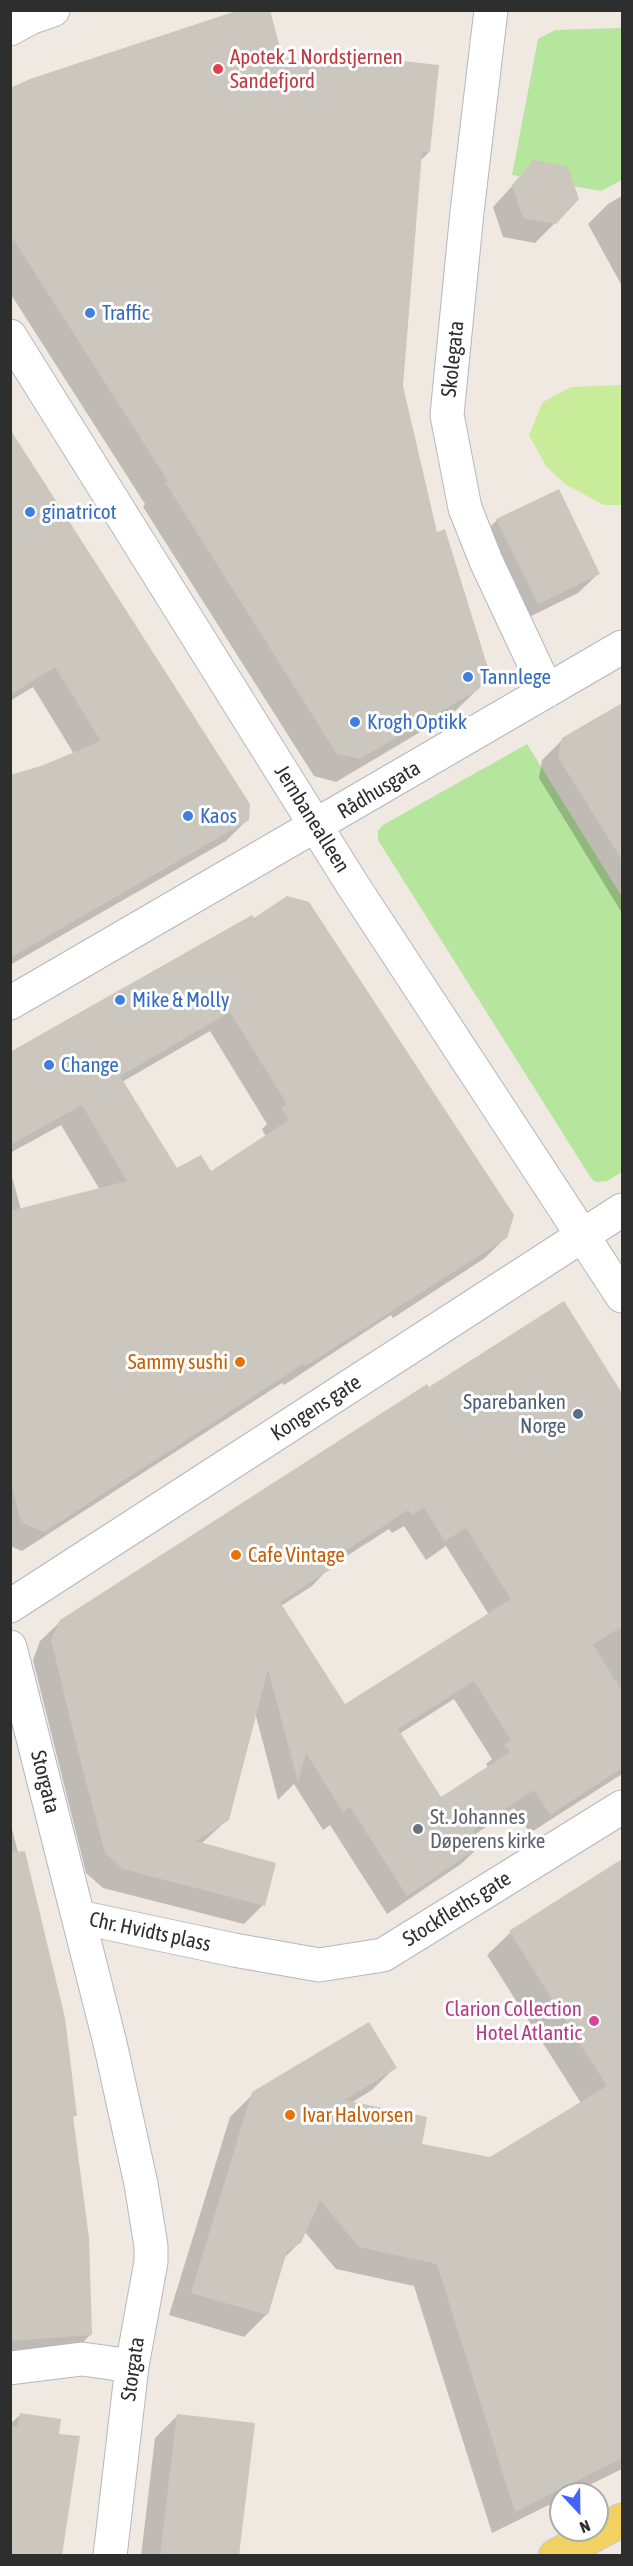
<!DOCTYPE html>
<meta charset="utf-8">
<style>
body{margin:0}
#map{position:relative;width:633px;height:2566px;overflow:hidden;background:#efe9e1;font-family:"Asap Condensed",sans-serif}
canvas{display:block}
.frame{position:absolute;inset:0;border:12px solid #2e2e2e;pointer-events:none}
.north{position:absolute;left:549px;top:2482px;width:60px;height:60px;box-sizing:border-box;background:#fff;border:2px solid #ababab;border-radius:50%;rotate:158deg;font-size:16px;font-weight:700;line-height:24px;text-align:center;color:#2e2e2e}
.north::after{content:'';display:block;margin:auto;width:21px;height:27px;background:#4264fb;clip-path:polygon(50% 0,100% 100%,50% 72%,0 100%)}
</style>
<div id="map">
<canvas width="633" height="2566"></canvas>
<div class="frame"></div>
<div class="north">N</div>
</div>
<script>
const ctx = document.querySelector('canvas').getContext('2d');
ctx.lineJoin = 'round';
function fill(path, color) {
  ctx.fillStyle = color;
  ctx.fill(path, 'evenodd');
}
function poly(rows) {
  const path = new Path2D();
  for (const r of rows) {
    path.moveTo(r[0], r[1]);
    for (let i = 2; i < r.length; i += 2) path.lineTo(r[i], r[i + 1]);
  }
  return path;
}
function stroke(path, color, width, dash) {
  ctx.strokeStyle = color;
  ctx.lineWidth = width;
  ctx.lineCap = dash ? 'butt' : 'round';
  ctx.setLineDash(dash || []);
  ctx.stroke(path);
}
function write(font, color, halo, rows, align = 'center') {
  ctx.font = font + ' "Asap Condensed",sans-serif';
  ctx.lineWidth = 6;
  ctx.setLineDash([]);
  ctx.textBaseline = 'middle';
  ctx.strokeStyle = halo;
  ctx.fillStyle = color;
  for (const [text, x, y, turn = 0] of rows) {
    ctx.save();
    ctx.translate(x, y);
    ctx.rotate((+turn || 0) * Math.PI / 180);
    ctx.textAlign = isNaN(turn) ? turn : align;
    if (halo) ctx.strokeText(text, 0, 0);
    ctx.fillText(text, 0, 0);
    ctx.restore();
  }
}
fill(poly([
 [622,28,622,180,601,191,512,175,538,39,555,30],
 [527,744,622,897,622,1172,607,1181,595,1182,591,1178,378,840,378,831,383,825]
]), '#b6e59e');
fill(poly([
 [622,385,622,505,604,505,565,484,546,466,529,435,543,402,571,387]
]), '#c9ec9a');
fill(poly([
 [282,61,295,62,429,152,420,161,401,387,436,534,478,689,454,712,336,782,314,776,143,507,145,504,10,293,10,90],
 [535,161,555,223,535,243,503,237,493,207],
 [622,196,622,286,588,224,608,204],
 [10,434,91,560,93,559,249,804,248,819,226,841,10,965,10,776,41,768,74,754,33,687,10,701],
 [497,520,598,574,578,593,517,623,477,540],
 [622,705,622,913,539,778,542,760,563,739],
 [251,917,506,1237,485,1258,393,1318,391,1315,284,1385,282,1383,22,1551,10,1546,10,1169,21,1210,100,1190,61,1125,10,1153,10,1054],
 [210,1031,267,1124,262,1129,266,1137,210,1173,177,1170,122,1082],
 [563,1304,622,1396,622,1774,530,1833,514,1808,474,1835,481,1845,461,1864,387,1914,330,1825,323,1830,294,1784,278,1800,255,1712,228,1819,201,1844,263,1905,244,1924,103,1888,86,1873,33,1660,40,1641,61,1621],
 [404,1526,426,1560,446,1546,489,1615,344,1706,281,1606,312,1586,331,1566,389,1529,392,1533],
 [454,1699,492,1759,486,1764,488,1767,441,1799,399,1734],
 [10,1821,32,1907,75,2115,72,2119,90,2335,69,2357,10,2358],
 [622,1861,622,2469,571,2494,561,2494,561,2499,492,2533,414,2286,336,2269,305,2232,300,2242,283,2259,267,2314,244,2337,169,2315,230,2117,253,2094,395,2067,372,2090,351,2103,420,2145,491,2158,581,2103,487,1955,510,1933],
 [20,2415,58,2435,10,2556,10,2424],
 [178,2415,238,2556,141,2556,155,2438]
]), '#0003');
fill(poly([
 [239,10,270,10,283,59,295,55,296,60,320,52,439,65,430,152,422,152,403,386,437,532,445,529,488,668,479,689,360,759,337,754,165,482,168,481,10,234,10,88,30,79],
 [534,160,568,167,579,199,556,224,523,218,512,185],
 [10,429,250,804,249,820,10,958,10,775,41,766,101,741,55,667,10,695],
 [559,489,600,574,538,604,496,519],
 [622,703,622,860,558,757,562,738],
 [287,896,309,902,514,1215,507,1238,305,1366,303,1364,44,1532,21,1522,10,1480,10,1211,127,1181,82,1105,10,1145,10,1052,252,915,254,918],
 [230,1012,287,1104,281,1108,289,1120,211,1171,201,1155,177,1168,120,1076],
 [564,1301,622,1393,622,1626,593,1645,622,1691,622,1768,550,1815,534,1790,473,1830,482,1845,407,1896,350,1807,343,1812,306,1753,298,1782,268,1669,229,1820,196,1841,276,1863,265,1906,123,1869,105,1853,81,1763,51,1640,60,1620,427,1384,429,1387],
 [424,1508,445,1541,466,1528,511,1599,345,1704,280,1602,334,1567,330,1561,408,1510,412,1515],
 [474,1681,511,1740,504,1744,510,1752,441,1797,398,1729],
 [25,1851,65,2018,77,2116,73,2116,89,2238,92,2335,10,2341,10,1852],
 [622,1859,622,2458,515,2512,437,2264,359,2247,320,2200,301,2243,287,2251,268,2315,191,2293,252,2092,369,2022,397,2068,344,2100,427,2117,422,2144,490,2157,607,2086,509,1931],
 [20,2413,61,2419,59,2434,80,2436,62,2556,10,2556,10,2426,17,2427],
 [177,2414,255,2423,239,2556,160,2556]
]), '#cbc7bf');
const minor = poly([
 [491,10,467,212,447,415,465,508,486,561,547,691],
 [10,29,30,18,53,10],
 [10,336,352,884,622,1296],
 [10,1003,622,647],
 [10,1606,622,1210],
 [10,1647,110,2043,141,2184,151,2246,151,2262,132,2366,110,2556],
 [79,1917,234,1950,319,1965,383,1955,622,1807],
 [10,2368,82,2359,132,2366]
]);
const major = poly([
 [555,2556,622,2520]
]);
stroke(minor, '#b4b7c1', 35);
stroke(major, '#c9c9c9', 35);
stroke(minor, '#fff', 33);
stroke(major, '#f2d163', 33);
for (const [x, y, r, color] of [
 [218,69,6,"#e0444e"],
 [90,313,6,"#3f7fe0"],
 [30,512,6,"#3f7fe0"],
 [468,677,6,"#3f7fe0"],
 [355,722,6,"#3f7fe0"],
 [188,816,6,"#3f7fe0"],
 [120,1000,6,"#3f7fe0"],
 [49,1065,6,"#3f7fe0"],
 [240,1362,6,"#e8710a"],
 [578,1414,6,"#5c6f8a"],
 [236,1555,6,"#e8710a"],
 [418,1829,6,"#6b7280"],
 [594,2021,6,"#d1479c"],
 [290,2115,6,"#e8710a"]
]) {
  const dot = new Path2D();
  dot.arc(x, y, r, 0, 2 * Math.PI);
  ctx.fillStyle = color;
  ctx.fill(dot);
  stroke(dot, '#fff', 2);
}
write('21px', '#be3a42', '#fff', [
 ["Apotek 1 Nordstjernen",230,57],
 ["Sandefjord",230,81]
], 'left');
write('21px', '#366cbe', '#fff', [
 ["Traffic",102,313],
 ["ginatricot",42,512],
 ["Tannlege",480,677],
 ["Krogh Optikk",367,722],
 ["Kaos",200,816],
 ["Mike & Molly",132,1000],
 ["Change",61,1065]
], 'left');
write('21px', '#2e2e2e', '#fff', [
 ["Skolegata",453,359,-84],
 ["Rådhusgata",379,790,-31],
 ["Jernbanealleen",312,819,58],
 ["Kongens gate",316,1408,-33],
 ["Storgata",45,1782,76],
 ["Stockfleths gate",457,1909,-32],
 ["Chr. Hvidts plass",150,1932,12],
 ["Storgata",133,2369,-82]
]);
write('21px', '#c56008', '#fff', [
 ["Sammy sushi",228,1362,"right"],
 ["Cafe Vintage",248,1555],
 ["Ivar Halvorsen",302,2115]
], 'left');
write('21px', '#4e5e75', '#fff', [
 ["Sparebanken",566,1402],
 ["Norge",566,1426]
], 'right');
write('21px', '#5b616d', '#fff', [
 ["St. Johannes",430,1817],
 ["Døperens kirke",430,1841]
], 'left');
write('21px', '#b23c85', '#fff', [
 ["Clarion Collection",582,2009],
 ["Hotel Atlantic",582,2033]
], 'right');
</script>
